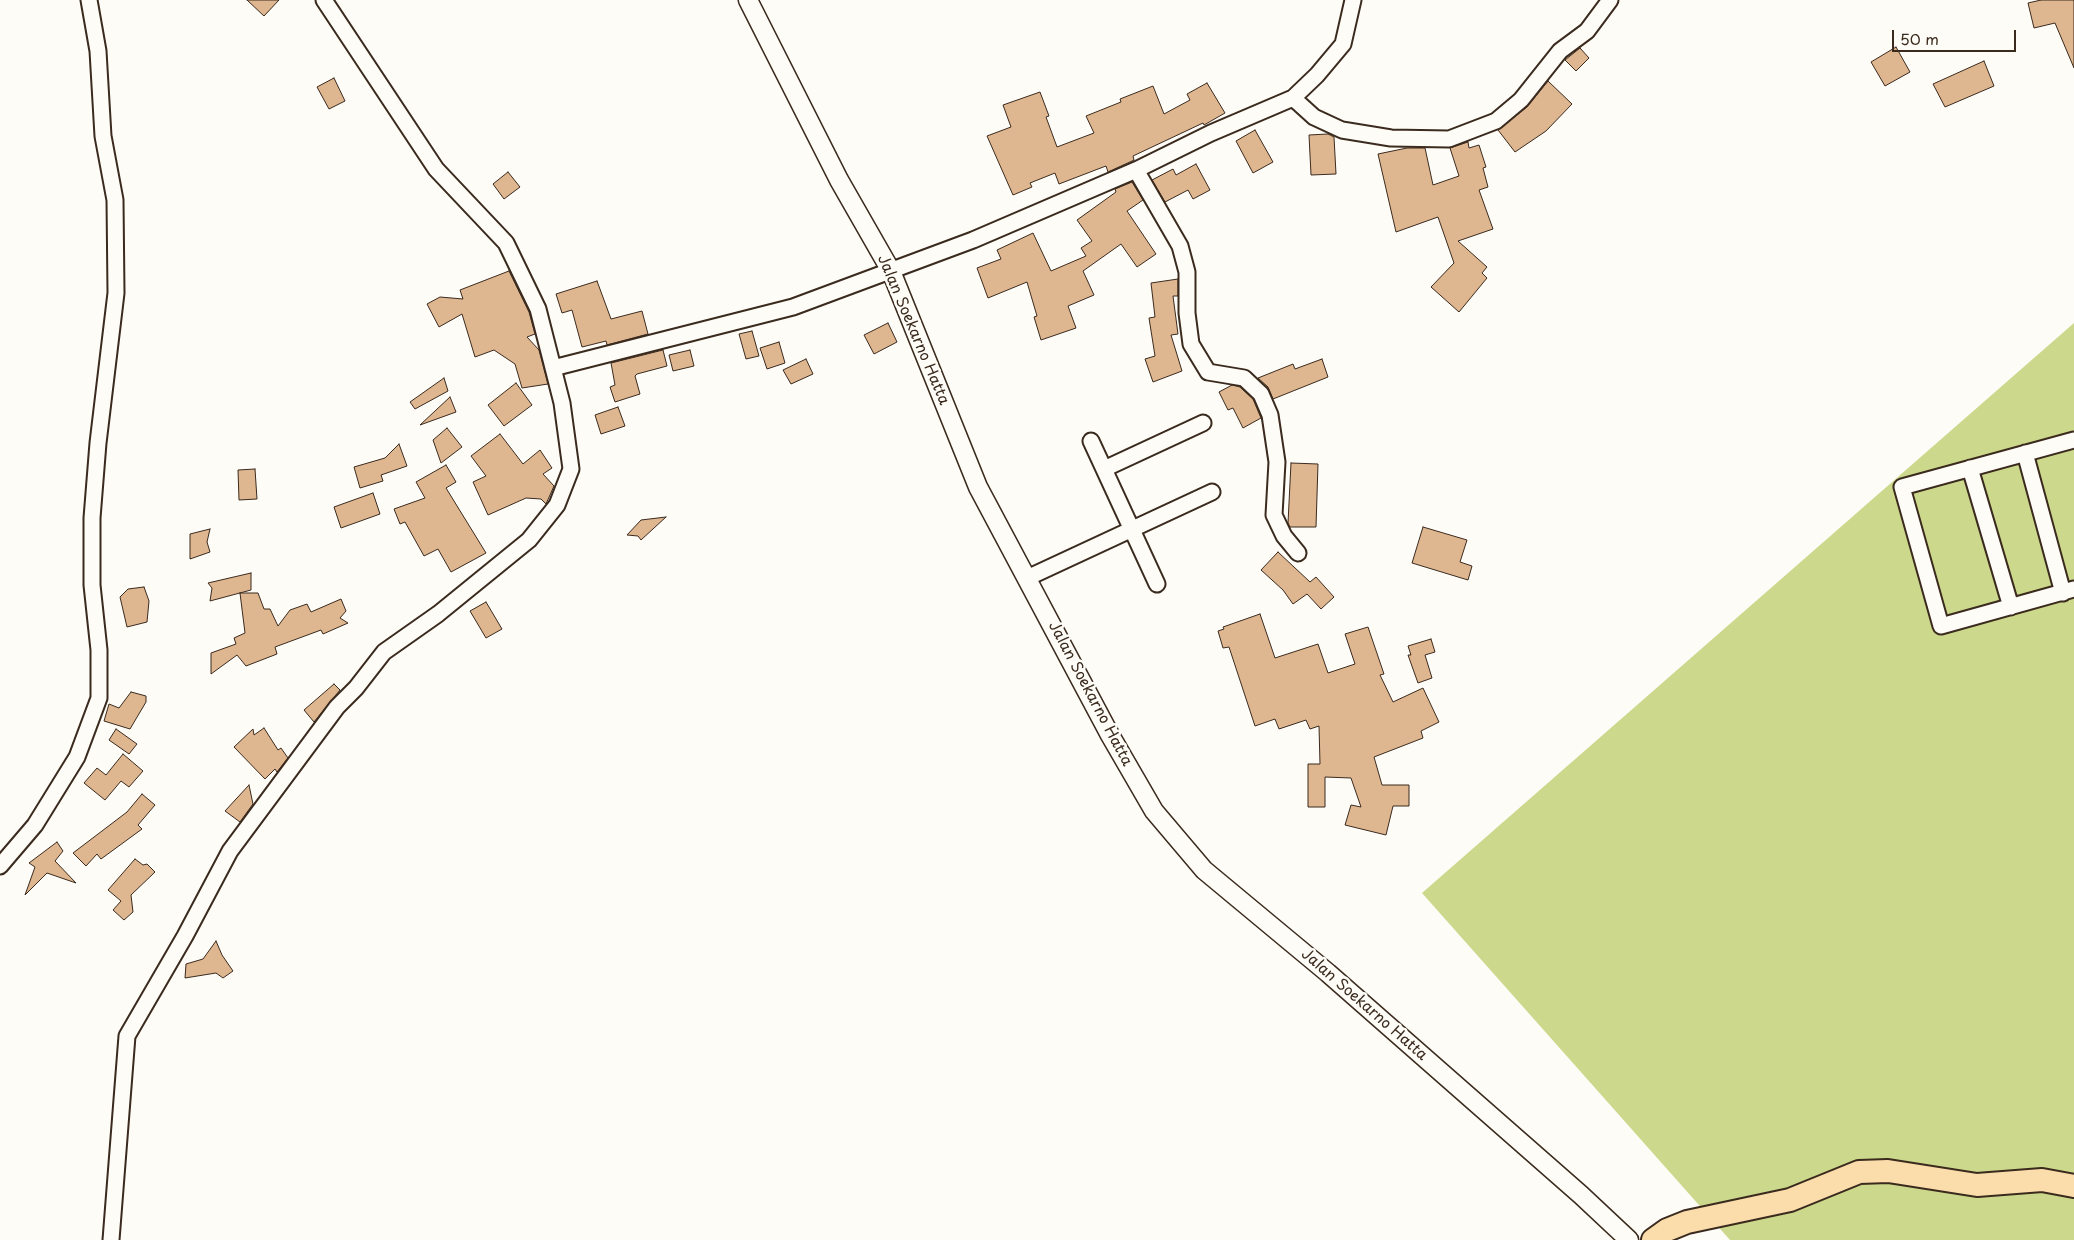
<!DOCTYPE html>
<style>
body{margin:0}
#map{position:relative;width:2074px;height:1240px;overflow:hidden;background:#fdfcf7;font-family:"Playpen Sans",sans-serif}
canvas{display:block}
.scale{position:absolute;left:1892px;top:30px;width:124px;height:22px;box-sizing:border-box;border:2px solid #3b2a1e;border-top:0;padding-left:6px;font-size:15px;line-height:18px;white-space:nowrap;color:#3b2a1e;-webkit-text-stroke:4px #fdfcf7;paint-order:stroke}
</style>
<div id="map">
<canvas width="2074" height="1240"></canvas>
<div class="scale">50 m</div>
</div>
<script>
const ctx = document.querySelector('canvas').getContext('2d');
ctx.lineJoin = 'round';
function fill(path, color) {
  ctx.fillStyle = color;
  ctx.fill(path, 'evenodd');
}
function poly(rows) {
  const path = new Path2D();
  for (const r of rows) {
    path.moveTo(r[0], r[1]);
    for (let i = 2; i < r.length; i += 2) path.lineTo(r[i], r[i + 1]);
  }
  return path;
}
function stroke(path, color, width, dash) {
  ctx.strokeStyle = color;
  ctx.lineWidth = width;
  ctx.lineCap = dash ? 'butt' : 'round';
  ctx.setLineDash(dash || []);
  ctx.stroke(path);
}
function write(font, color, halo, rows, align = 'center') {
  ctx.font = font + ' "Playpen Sans",sans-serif';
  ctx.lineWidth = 5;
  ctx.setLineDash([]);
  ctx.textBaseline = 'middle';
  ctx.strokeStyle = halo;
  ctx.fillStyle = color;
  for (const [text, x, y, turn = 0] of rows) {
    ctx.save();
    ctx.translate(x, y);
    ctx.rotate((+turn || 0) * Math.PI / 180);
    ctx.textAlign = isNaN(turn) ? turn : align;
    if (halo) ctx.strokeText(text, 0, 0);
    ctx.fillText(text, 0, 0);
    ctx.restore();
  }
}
fill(poly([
 [2074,323,2074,1240,1730,1240,1422,893]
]), '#ccd88b');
const building = poly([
 [247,0,279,0,264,16,247,0],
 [2041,0,2074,0,2074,68,2055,23,2034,28,2028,3,2041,0],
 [1896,47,1910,72,1885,86,1871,62,1896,47],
 [1580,48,1589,58,1576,71,1565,60,1580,48],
 [1984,61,1994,86,1945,107,1933,84,1984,61],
 [334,78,345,101,329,109,317,87,334,78],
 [1548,81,1572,104,1546,131,1515,152,1498,130,1527,107,1548,81],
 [1207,83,1225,113,1204,125,1203,123,1133,156,1134,160,1132,161,1108,172,1106,166,1098,169,1059,184,1055,173,1030,183,1032,187,1013,195,987,136,1011,127,1003,105,1040,92,1049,116,1046,117,1057,147,1094,133,1086,116,1121,102,1120,99,1153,86,1164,114,1190,100,1187,94,1207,83],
 [1255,130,1273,162,1253,173,1236,141,1255,130],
 [1328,134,1334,137,1336,174,1311,175,1309,135,1328,134],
 [1468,142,1469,148,1479,145,1486,167,1483,168,1488,187,1479,190,1493,229,1458,241,1487,267,1482,273,1487,278,1459,312,1431,287,1454,263,1438,217,1396,232,1378,154,1407,148,1425,148,1433,185,1459,176,1450,148,1468,142],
 [1196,164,1210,190,1193,199,1188,190,1165,202,1152,180,1173,169,1176,175,1196,164],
 [508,172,520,187,504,199,493,184,508,172],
 [1132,182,1143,200,1127,211,1156,254,1137,267,1121,244,1083,271,1094,295,1068,306,1076,328,1041,340,1034,317,1037,316,1027,282,988,298,977,268,1001,259,997,250,1033,233,1051,271,1086,256,1081,248,1092,241,1077,220,1116,192,1115,189,1132,182],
 [509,271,529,312,535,334,527,337,539,350,548,384,522,388,515,364,494,350,475,357,462,314,439,327,427,304,440,297,463,299,460,290,509,271],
 [1178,279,1178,296,1173,296,1178,334,1171,335,1182,371,1153,382,1145,359,1155,356,1149,318,1155,317,1151,283,1178,279],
 [597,281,611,319,642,311,648,334,607,345,606,341,582,347,572,310,562,313,556,294,597,281],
 [888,323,897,342,874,354,864,335,888,323],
 [752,331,759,356,746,359,739,334,752,331],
 [779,342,785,363,767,369,760,348,779,342],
 [663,350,667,366,637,374,635,376,640,394,615,402,610,387,615,385,611,363,663,350],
 [690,350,694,366,673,371,669,355,690,350],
 [806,359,813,374,791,384,783,370,806,359],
 [1322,359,1328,377,1273,399,1268,387,1258,378,1293,364,1295,369,1322,359],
 [444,378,448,391,415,409,410,402,444,378],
 [516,383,532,405,504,426,488,405,516,383],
 [1232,385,1240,387,1253,399,1261,418,1243,428,1233,408,1228,410,1219,392,1232,385],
 [450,397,456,412,420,425,450,397],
 [618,407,625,426,601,434,595,415,618,407],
 [447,428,462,447,441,463,433,440,447,428],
 [500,434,523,464,540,450,552,468,543,474,554,486,546,504,541,499,526,498,488,515,473,482,486,476,471,456,500,434],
 [399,444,407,466,381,475,383,481,360,488,354,467,385,458,399,444],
 [1291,463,1318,464,1316,527,1290,527,1288,523,1291,463],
 [446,465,456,482,446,488,486,553,451,572,438,549,424,556,405,522,400,524,394,509,425,498,416,482,446,465],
 [255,469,257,499,239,500,238,470,255,469],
 [373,493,380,514,341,528,334,507,373,493],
 [666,517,641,540,638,536,627,535,641,520,666,517],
 [1423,527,1467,540,1460,562,1472,566,1468,580,1412,563,1423,527],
 [210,529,207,542,210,552,190,559,190,534,210,529],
 [1278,552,1310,582,1316,577,1334,597,1321,609,1307,594,1293,604,1283,590,1261,570,1278,552],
 [251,573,251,590,210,601,212,588,208,583,251,573],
 [144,587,149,601,147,622,127,627,120,597,128,589,144,587],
 [240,593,258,593,264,609,270,609,278,626,290,610,307,604,311,612,341,599,346,611,340,618,348,623,323,634,321,630,275,647,277,654,246,666,237,655,211,674,211,653,236,644,234,638,245,633,240,593],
 [486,602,502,629,486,638,470,611,486,602],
 [1260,614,1275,658,1318,644,1328,673,1355,664,1345,634,1368,627,1384,674,1380,675,1393,702,1423,688,1439,722,1421,731,1423,738,1374,757,1382,785,1409,785,1409,806,1393,806,1386,835,1345,825,1351,805,1361,807,1351,778,1325,777,1325,807,1308,807,1308,764,1320,764,1319,726,1310,729,1306,720,1279,729,1275,719,1255,726,1229,647,1223,648,1218,631,1224,629,1223,627,1260,614],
 [1431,639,1435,652,1425,655,1432,678,1418,683,1408,655,1411,655,1408,646,1431,639],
 [334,684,340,690,314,722,304,710,334,684],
 [131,692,146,696,146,702,130,729,104,721,109,704,119,708,131,692],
 [264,728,278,750,281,748,288,758,277,772,275,769,265,779,234,747,253,729,254,735,264,728],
 [116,729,137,744,129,754,109,740,116,729],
 [123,754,143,771,129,787,121,781,105,800,84,783,97,768,106,775,123,754],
 [249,785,253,804,240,822,225,811,249,785],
 [142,794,155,805,138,825,142,829,101,859,97,854,86,866,73,853,127,812,142,794],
 [57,842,63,851,55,861,76,883,47,873,25,895,35,867,29,863,57,842],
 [135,859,143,865,147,864,155,872,131,895,133,912,124,920,113,910,121,901,108,890,135,859],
 [216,941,222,955,233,971,223,978,216,973,185,978,186,964,203,959,216,941]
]);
fill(building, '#deb68f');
stroke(building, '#3b2a1e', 1);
const minor = poly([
 [1293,98,1314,117,1342,130,1391,138,1449,139,1496,121,1521,100,1560,51,1587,31,1610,0],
 [1136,170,1180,246,1187,272,1187,313,1191,344,1208,372,1244,378,1261,394,1270,415,1277,462,1274,515,1284,536,1298,553],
 [553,368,793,307,973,240,1136,170,1211,133,1293,98,1317,75,1343,44,1353,0],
 [2074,440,1902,487,1941,626,2074,589],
 [1091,441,1157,584],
 [2025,453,2063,593],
 [1970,468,2011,607],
 [1104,469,1203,423],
 [1027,578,1212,492],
 [0,866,35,825,77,757,99,698,99,650,92,585,92,518,98,443,116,293,115,200,103,136,98,51,89,0],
 [111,1240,127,1036,185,936,230,851,337,707,356,688,384,652,438,614,529,540,557,505,571,469,562,403,538,309,506,243,436,169,324,0]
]);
const tertiary = poly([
 [748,0,839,180,891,271,978,487,1110,735,1154,811,1204,870,1328,973,1581,1195,1629,1240]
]);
const primary = poly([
 [1653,1240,1667,1230,1687,1222,1790,1200,1859,1172,1888,1171,1977,1185,2042,1180,2074,1186]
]);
stroke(minor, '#3b2a1e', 19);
stroke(tertiary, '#3b2a1e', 21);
stroke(primary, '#3b2a1e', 26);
stroke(minor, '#fdfcf7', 15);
stroke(tertiary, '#fdfcf7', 18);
stroke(primary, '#faddab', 22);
write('15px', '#3b2a1e', '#fdfcf7', [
 ["Jalan Soekarno Hatta",913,330,67],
 ["Jalan Soekarno Hatta",1090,694,62],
 ["Jalan Soekarno Hatta",1364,1005,41]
]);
</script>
